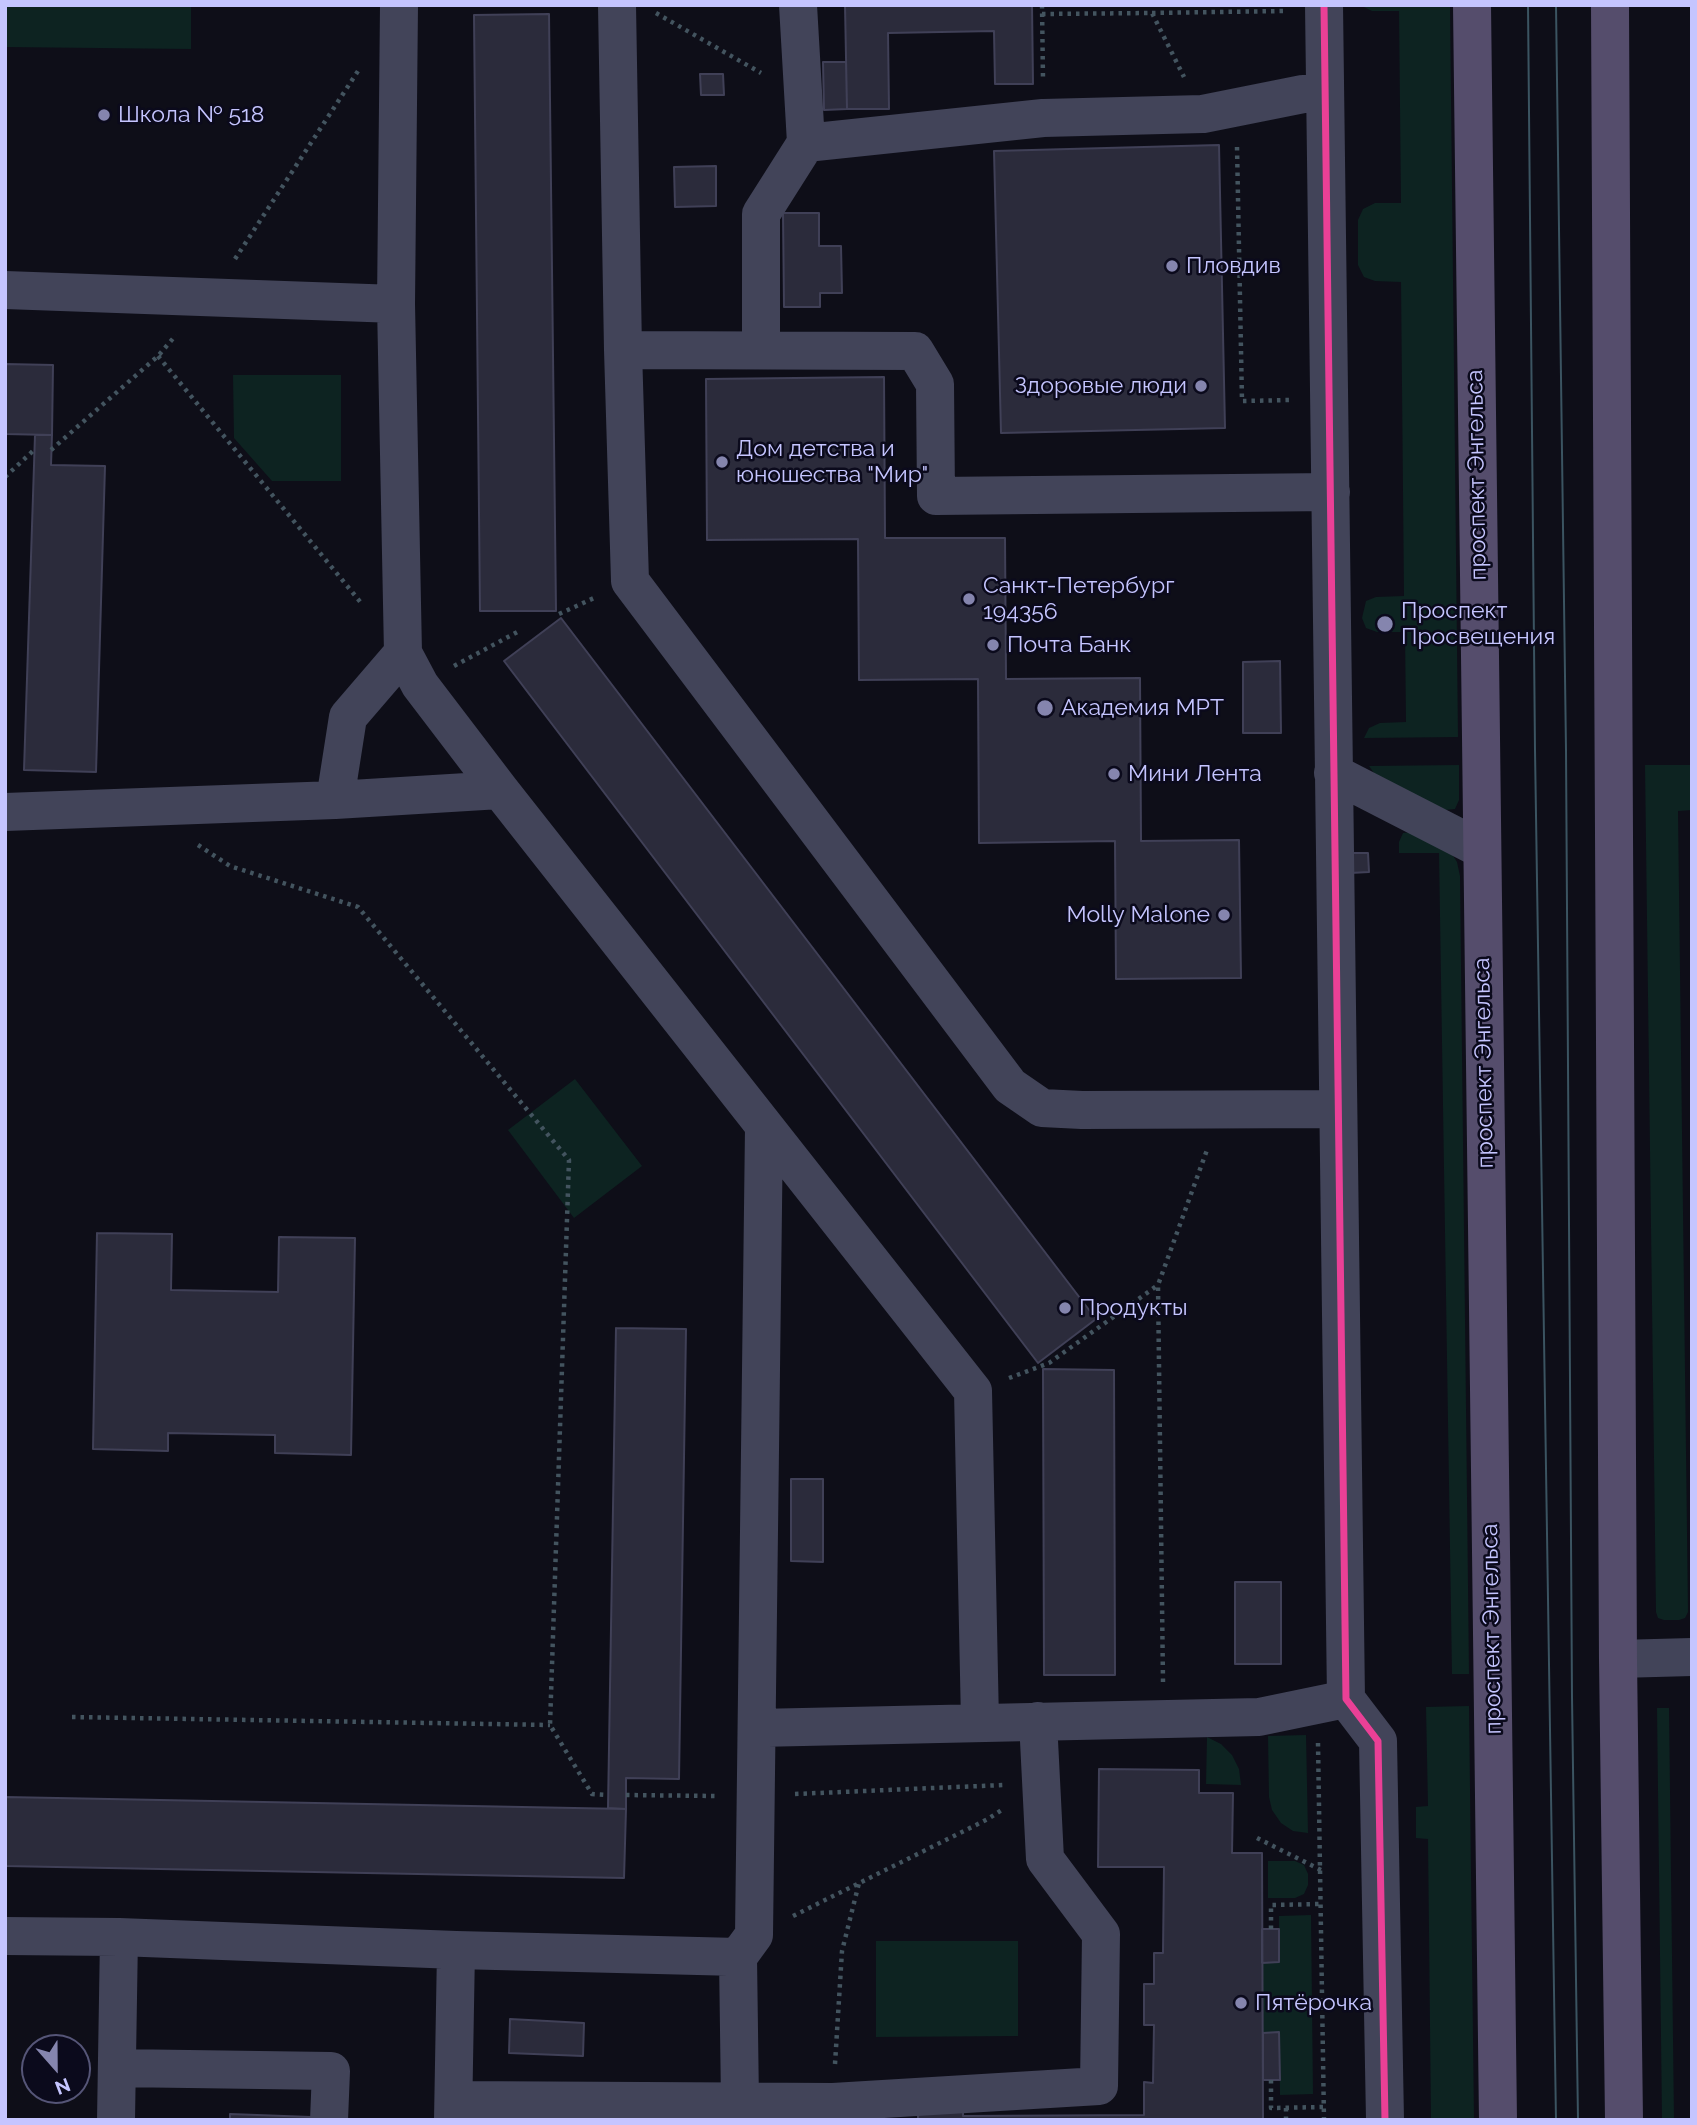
<!DOCTYPE html>
<meta charset="utf-8">
<style>
body{margin:0}
#map{position:relative;width:1697px;height:2125px;overflow:hidden;background:#0e0e18;font-family:Raleway,sans-serif}
canvas{display:block}
.frame{position:absolute;inset:0;border:7px solid #c5c5ff;pointer-events:none}
.north{position:absolute;left:21px;top:2034px;width:70px;height:70px;box-sizing:border-box;background:#0b0a1c;border:2px solid #557;border-radius:50%;rotate:159deg;font-size:19px;font-weight:700;line-height:28px;text-align:center;color:#c5c5ff}
.north::after{content:'';display:block;margin:auto;width:24px;height:32px;background:#8585ae;clip-path:polygon(50% 0,100% 100%,50% 72%,0 100%)}
</style>
<div id="map">
<canvas width="1697" height="2125"></canvas>
<div class="frame"></div>
<div class="north">N</div>
</div>
<script>
const ctx = document.querySelector('canvas').getContext('2d');
ctx.lineJoin = 'round';
function fill(path, color) {
  ctx.fillStyle = color;
  ctx.fill(path, 'evenodd');
}
function poly(rows) {
  const path = new Path2D();
  for (const r of rows) {
    path.moveTo(r[0], r[1]);
    for (let i = 2; i < r.length; i += 2) path.lineTo(r[i], r[i + 1]);
  }
  return path;
}
function stroke(path, color, width, dash) {
  ctx.strokeStyle = color;
  ctx.lineWidth = width;
  ctx.lineCap = dash ? 'butt' : 'round';
  ctx.setLineDash(dash || []);
  ctx.stroke(path);
}
function write(font, color, halo, rows, align = 'center') {
  ctx.font = font + ' Raleway,sans-serif';
  ctx.lineWidth = 5;
  ctx.setLineDash([]);
  ctx.textBaseline = 'middle';
  ctx.strokeStyle = halo;
  ctx.fillStyle = color;
  for (const [text, x, y, turn = 0] of rows) {
    ctx.save();
    ctx.translate(x, y);
    ctx.rotate((+turn || 0) * Math.PI / 180);
    ctx.textAlign = isNaN(turn) ? turn : align;
    if (halo) ctx.strokeText(text, 0, 0);
    ctx.fillText(text, 0, 0);
    ctx.restore();
  }
}
fill(poly([
 [5,5,191,5,191,49,5,47],
 [1360,5,1450,5,1458,737,1364,738,1369,728,1380,723,1406,722,1405,632,1377,632,1366,628,1362,618,1366,601,1376,597,1404,596,1401,282,1375,281,1364,277,1358,265,1358,220,1363,209,1375,203,1401,203,1399,11,1372,11],
 [233,375,341,375,341,481,272,481,234,438],
 [1459,765,1459,800,1455,809,1445,810,1376,776,1369,766],
 [1645,765,1692,765,1692,810,1678,811,1688,1612,1685,1618,1679,1620,1664,1620,1658,1618,1656,1612],
 [1413,832,1450,851,1457,862,1460,876,1469,1674,1452,1674,1439,853,1399,853,1399,842,1403,833],
 [575,1079,642,1166,574,1218,508,1130],
 [1469,1706,1474,2120,1431,2120,1428,1839,1416,1838,1416,1807,1428,1806,1426,1707],
 [1657,1708,1669,1708,1674,2120,1662,2120],
 [1306,1735,1308,1833,1293,1831,1281,1823,1272,1810,1269,1797,1268,1736],
 [1207,1737,1221,1744,1232,1755,1239,1769,1241,1785,1206,1784],
 [1268,1861,1295,1861,1304,1865,1308,1874,1308,1885,1304,1894,1295,1898,1268,1898],
 [1311,1915,1313,2094,1280,2095,1279,2032,1263,2033,1262,1963,1279,1962,1279,1916],
 [876,1941,1018,1941,1018,2036,876,2037]
]), '#0d2321');
const building = poly([
 [845,5,1032,5,1033,84,995,84,994,31,888,33,889,109,847,109,845,5],
 [549,14,556,611,480,611,474,15,549,14],
 [823,62,846,62,847,109,824,110,823,62],
 [700,74,723,74,724,95,701,95,700,74],
 [1219,145,1225,428,1001,433,994,151,1219,145],
 [716,166,716,206,675,207,674,167,716,166],
 [783,213,819,213,819,246,841,246,842,293,820,293,820,307,784,307,783,213],
 [5,364,53,365,52,435,5,434,5,364],
 [884,377,885,538,1005,538,1006,679,1140,678,1141,841,1239,840,1241,978,1116,979,1115,841,979,843,978,679,859,680,858,539,707,540,706,379,884,377],
 [35,435,52,435,51,465,105,466,96,772,24,770,35,435],
 [561,618,1096,1319,1038,1363,504,661,561,618],
 [1280,661,1281,733,1243,733,1243,662,1280,661],
 [1350,853,1368,853,1369,872,1350,873,1350,853],
 [97,1233,172,1234,171,1290,278,1292,279,1237,355,1238,351,1455,275,1453,275,1435,168,1433,168,1451,93,1449,97,1233],
 [616,1328,686,1329,679,1779,626,1778,626,1809,608,1808,616,1328],
 [1043,1369,1114,1370,1115,1675,1044,1675,1043,1369],
 [791,1479,823,1479,823,1562,791,1561,791,1479],
 [1235,1582,1281,1582,1281,1664,1235,1664,1235,1582],
 [1099,1769,1199,1770,1199,1793,1233,1793,1232,1853,1262,1853,1263,2120,918,2120,918,2109,963,2109,963,2116,1144,2115,1144,2082,1153,2083,1154,2025,1144,2025,1144,1984,1154,1984,1154,1953,1163,1953,1164,1867,1098,1867,1099,1769],
 [5,1797,626,1809,624,1878,5,1866,5,1797],
 [1262,1929,1279,1929,1279,1962,1262,1963,1262,1929],
 [510,2019,584,2023,583,2056,509,2053,510,2019],
 [1279,2032,1280,2080,1263,2080,1263,2033,1279,2032],
 [230,2114,311,2117,311,2120,238,2120,230,2119,230,2114]
]);
fill(building, '#2b2b3b');
stroke(building, '#404057', 2);
stroke(poly([
 [1042,5,1043,79],
 [656,13,761,73],
 [1152,13,1284,11],
 [1042,14,1152,13,1184,77],
 [1237,147,1242,401,1291,400],
 [235,259,358,71],
 [158,356,362,604],
 [51,450,158,356,176,335],
 [5,477,34,450],
 [559,614,594,598],
 [454,666,521,630],
 [198,845,230,866,358,907,569,1160,550,1725,592,1794,608,1795],
 [1009,1378,1049,1363,1158,1285],
 [1163,1682,1158,1285,1207,1150],
 [72,1717,550,1725],
 [1318,1743,1324,2120],
 [795,1794,1003,1785],
 [626,1795,716,1796],
 [1257,1838,1321,1870],
 [793,1916,988,1819,1003,1809],
 [1271,1929,1271,1905,1321,1904],
 [835,2064,842,1951,859,1883],
 [1271,2080,1271,2108,1324,2107],
 [1286,2108,1286,2120]
]), '#43545f', 4.5, [3.5, 5]);
stroke(poly([
 [617,5,623,350],
 [1324,5,1346,1699,1378,1741,1385,2120],
 [806,143,1043,118,1203,114,1303,94,1325,94],
 [5,290,396,304,399,5],
 [396,304,403,653,420,685,500,790,973,1391,980,1722],
 [761,349,761,214,806,143,798,5],
 [1331,492,936,496,935,384,915,351,623,350,630,581,1010,1086,1042,1108,1082,1110,1338,1109],
 [1333,773,1481,849],
 [335,800,348,717,403,653],
 [5,812,335,800,500,790],
 [1618,1659,1692,1657],
 [757,1728,1259,1717,1346,1699],
 [5,1936,119,1937,456,1950,738,1957],
 [117,2068,331,2071,329,2120],
 [454,2100,833,2102,1099,2086,1101,1934,1045,1859,1038,1721],
 [116,2120,119,1937],
 [453,2120,456,1950],
 [736,2120,740,2103,738,1957,754,1935,764,1127]
]), '#424459', 38);
stroke(poly([
 [1472,5,1498,2120],
 [1610,5,1618,1659,1624,2120]
]), '#554d6c', 38);
stroke(poly([
 [1528,5,1535,750,1556,2120],
 [1556,5,1566,750,1572,1697,1578,2120]
]), '#3b5461', 2);
stroke(poly([
 [1324,5,1346,1699,1378,1741,1385,2120]
]), '#ea4096', 7);
for (const [x, y, r, color] of [
 [104,115,7,"#8585ae"],
 [1172,266,7,"#8585ae"],
 [1201,386,7,"#8585ae"],
 [722,462,7,"#8585ae"],
 [969,599,7,"#8585ae"],
 [1385,624,9,"#8585ae"],
 [993,645,7,"#8585ae"],
 [1045,708,9,"#8585ae"],
 [1114,774,7,"#8585ae"],
 [1224,915,7,"#8585ae"],
 [1065,1308,7,"#8585ae"],
 [1241,2003,7,"#8585ae"]
]) {
  const dot = new Path2D();
  dot.arc(x, y, r, 0, 2 * Math.PI);
  ctx.fillStyle = color;
  ctx.fill(dot);
  stroke(dot, '#0b0a1c', 2.5);
}
write('23px', '#c5c5ff', '#0b0a1c', [
 ["Школа № 518",118,115],
 ["Пловдив",1186,266],
 ["Здоровые люди",1187,386,"right"],
 ["Дом детства и",736,449],
 ["юношества \"Мир\"",736,475],
 ["Санкт-Петербург",983,586],
 ["194356",983,612],
 ["Проспект",1401,611],
 ["Просвещения",1401,637],
 ["Почта Банк",1007,645],
 ["Академия МРТ",1061,708],
 ["Мини Лента",1128,774],
 ["Molly Malone",1210,915,"right"],
 ["Продукты",1079,1308],
 ["Пятёрочка",1255,2003]
], 'left');
write('23px', '#c5c5ff', '#0b0a1c', [
 ["проспект Энгельса",1477,475,-91],
 ["проспект Энгельса",1484,1063,-91],
 ["проспект Энгельса",1492,1629,-91]
]);
</script>
